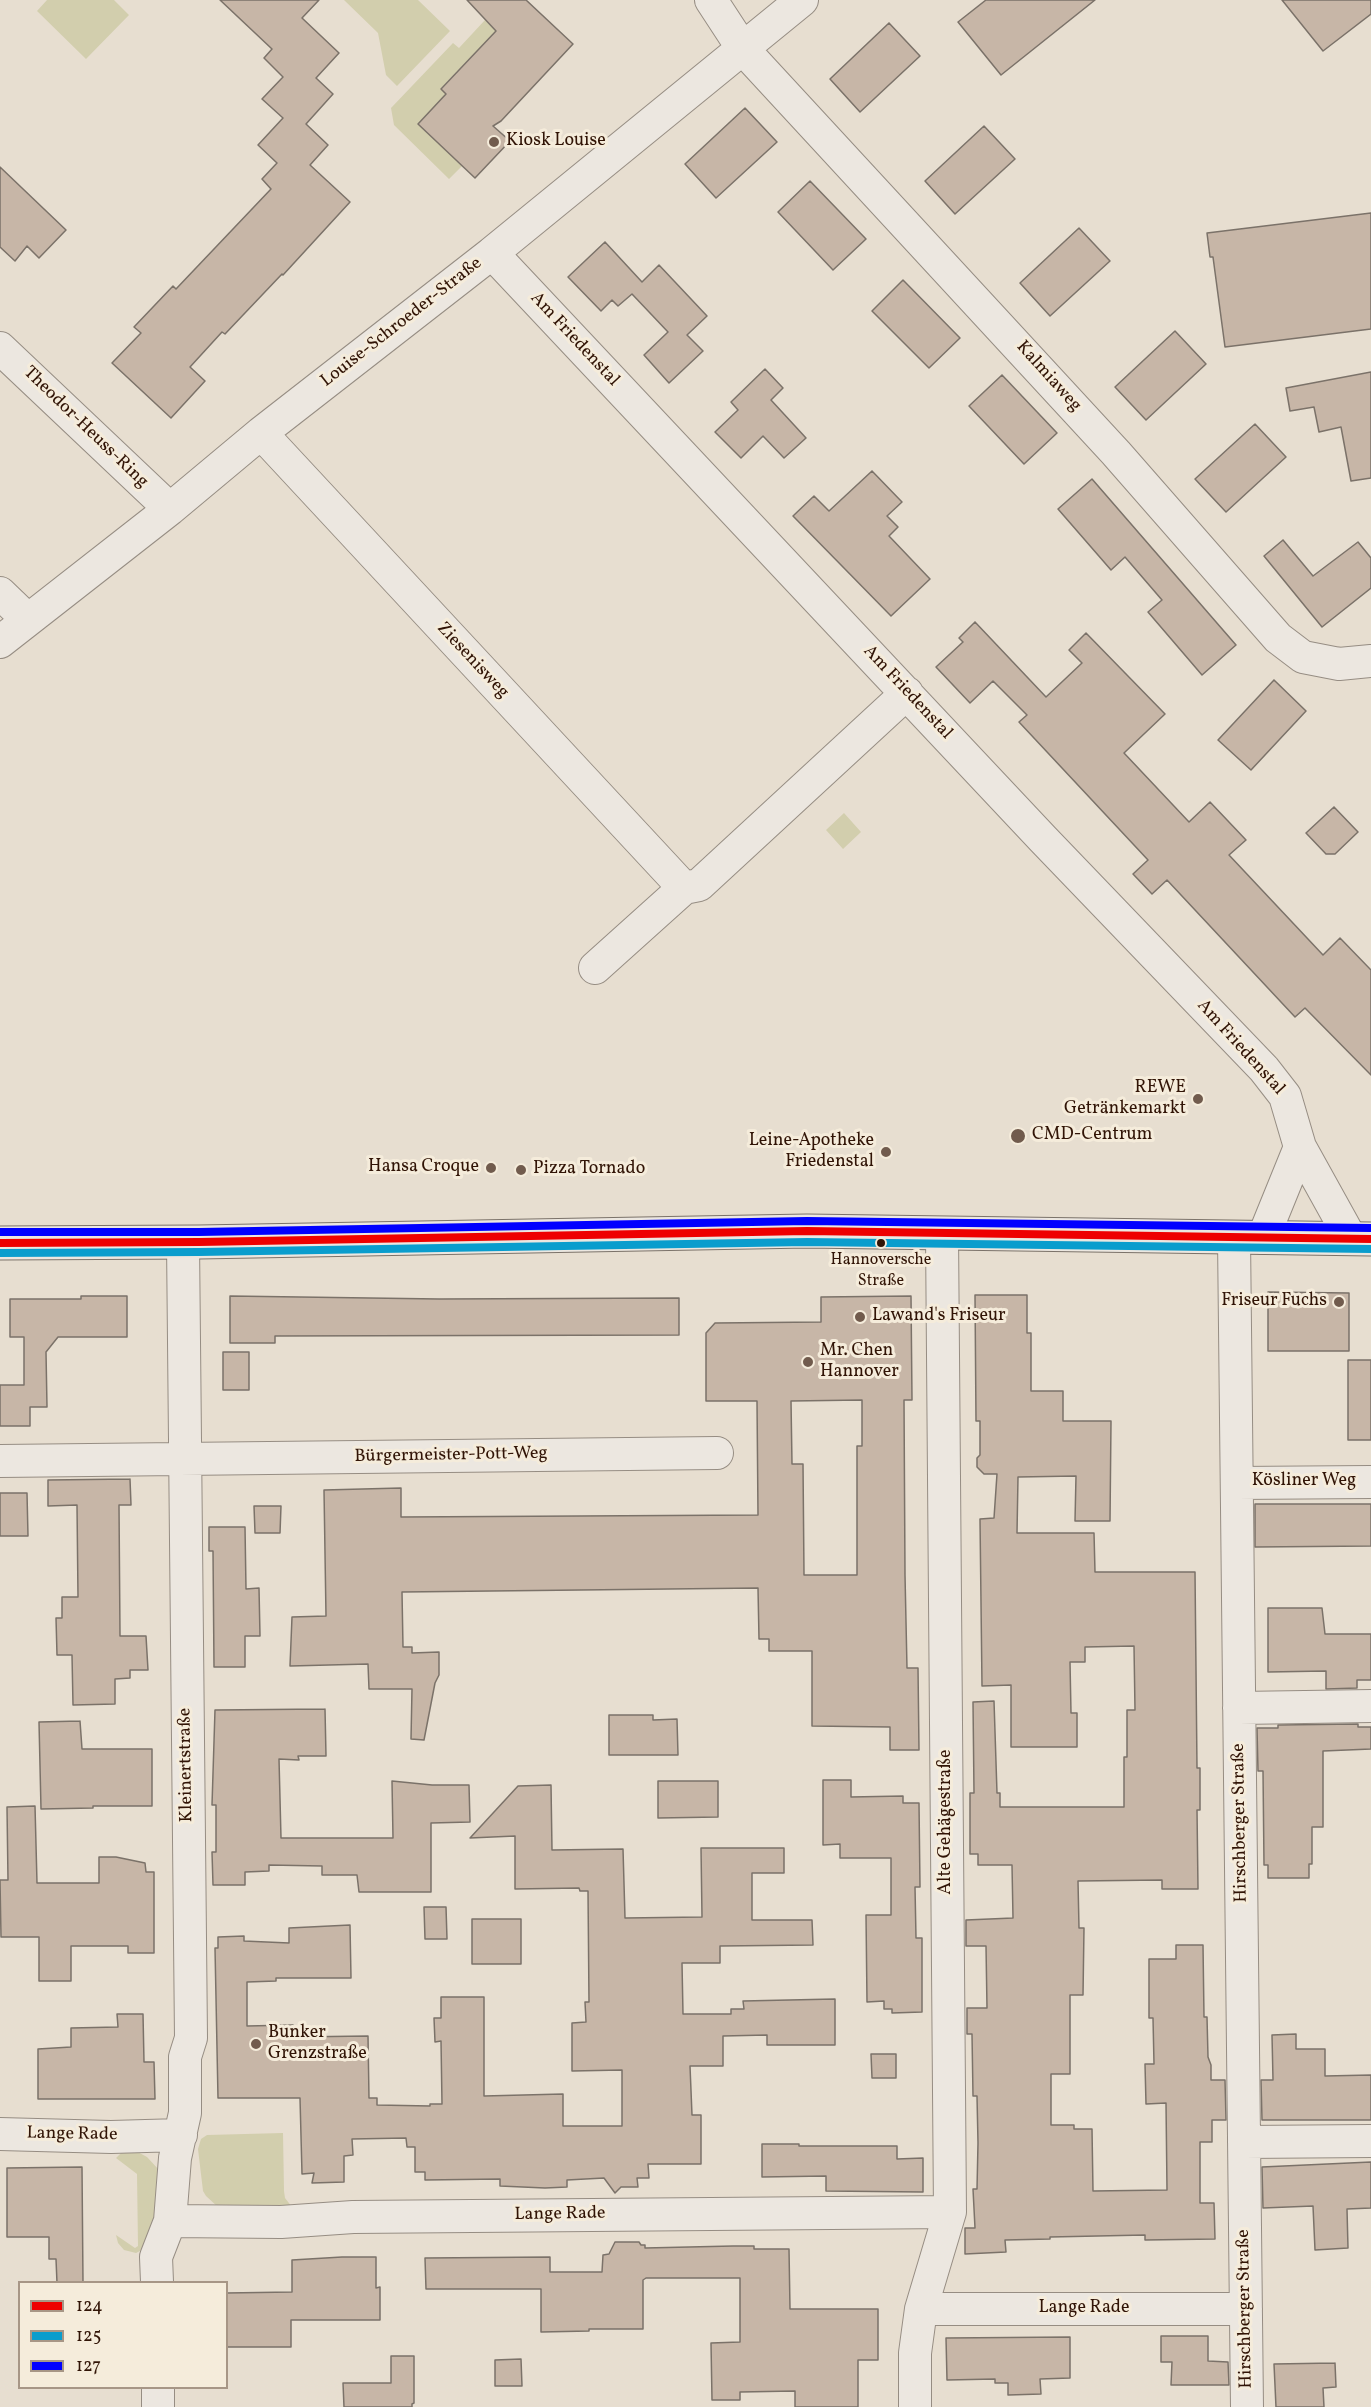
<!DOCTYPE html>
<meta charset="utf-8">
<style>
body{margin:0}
#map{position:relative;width:1371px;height:2407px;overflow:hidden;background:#e7ded0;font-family:Vollkorn,serif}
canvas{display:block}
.legend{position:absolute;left:18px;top:2281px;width:210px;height:108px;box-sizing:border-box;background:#f5ecdb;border:2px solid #a79686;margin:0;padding:8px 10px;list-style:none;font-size:18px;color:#311406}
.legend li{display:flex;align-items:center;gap:12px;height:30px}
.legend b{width:30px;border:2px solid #a79686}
</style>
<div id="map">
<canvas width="1371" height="2407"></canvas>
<ul class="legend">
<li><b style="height:8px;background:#e00"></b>124</li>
<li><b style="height:8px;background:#0a9dcd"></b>125</li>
<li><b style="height:8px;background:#00f"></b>127</li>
</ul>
</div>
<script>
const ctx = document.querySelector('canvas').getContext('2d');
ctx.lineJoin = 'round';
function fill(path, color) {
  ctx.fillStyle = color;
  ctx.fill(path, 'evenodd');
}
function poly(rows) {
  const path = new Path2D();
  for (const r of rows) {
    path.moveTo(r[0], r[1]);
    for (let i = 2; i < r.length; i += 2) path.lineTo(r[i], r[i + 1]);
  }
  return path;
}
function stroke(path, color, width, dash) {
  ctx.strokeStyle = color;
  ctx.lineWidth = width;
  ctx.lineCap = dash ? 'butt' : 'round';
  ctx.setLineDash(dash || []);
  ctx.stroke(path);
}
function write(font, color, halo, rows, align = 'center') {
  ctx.font = font + ' Vollkorn,serif';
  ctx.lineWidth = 6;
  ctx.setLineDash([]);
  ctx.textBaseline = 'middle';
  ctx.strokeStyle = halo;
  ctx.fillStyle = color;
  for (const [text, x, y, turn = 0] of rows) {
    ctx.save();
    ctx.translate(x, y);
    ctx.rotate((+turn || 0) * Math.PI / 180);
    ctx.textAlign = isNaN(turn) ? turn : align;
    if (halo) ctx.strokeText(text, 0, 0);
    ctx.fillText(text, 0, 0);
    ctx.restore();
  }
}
fill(poly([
 [47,0,114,0,129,15,86,59,37,11],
 [344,0,418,0,450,31,397,86,386,75,378,33],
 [485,20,496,31,441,88,446,94,418,124,462,166,449,179,394,125,391,108,453,43,459,48],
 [844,813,861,832,843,849,826,830],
 [283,2133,284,2191,285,2198,292,2207,219,2208,206,2196,203,2191,198,2149,201,2139,207,2135],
 [125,2149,134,2150,147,2157,159,2170,161,2200,144,2244,140,2251,136,2253,124,2250,118,2243,116,2235,135,2248,138,2246,137,2174,116,2158]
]), '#d2cead');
const building = poly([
 [220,0,319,0,302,18,339,53,316,78,333,94,306,124,328,145,310,165,350,202,283,275,282,274,225,334,222,332,190,367,205,381,171,418,112,363,141,333,134,327,173,286,176,289,271,189,262,179,277,163,258,145,283,118,262,99,283,77,264,58,272,49,220,0],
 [467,0,526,0,573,44,501,121,493,126,510,141,475,178,418,124,446,94,441,89,496,31,467,0],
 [986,0,1095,0,1001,75,958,22,986,0],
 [1282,0,1371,0,1371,14,1323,51,1282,0],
 [889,23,920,56,860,112,830,79,889,23],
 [745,108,777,142,716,198,685,164,745,108],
 [984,126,1015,159,955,214,925,181,984,126],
 [0,167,66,230,39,258,27,246,15,261,0,247,0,167],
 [810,181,866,239,833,270,778,212,810,181],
 [1371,213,1371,329,1225,347,1213,257,1210,257,1207,233,1371,213],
 [1079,228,1110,261,1050,316,1020,283,1079,228],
 [605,242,642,282,659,265,707,316,687,335,703,351,669,383,644,355,668,332,632,294,618,306,612,300,601,311,568,277,605,242],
 [903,280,960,338,929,368,872,311,903,280],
 [1175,331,1206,364,1146,420,1115,387,1175,331],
 [765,369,783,388,771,400,806,438,784,458,763,436,741,458,715,432,738,410,731,402,765,369],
 [1371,372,1371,478,1351,481,1341,427,1319,432,1314,407,1290,411,1286,388,1371,372],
 [1002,375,1057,433,1024,464,969,406,1002,375],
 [1255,424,1286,457,1226,512,1195,479,1255,424],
 [872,471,902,502,887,516,898,527,889,536,930,579,891,616,793,516,814,496,829,511,872,471],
 [1092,479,1236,645,1202,675,1148,612,1162,600,1125,557,1111,570,1058,509,1092,479],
 [1283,540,1313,576,1358,542,1371,558,1371,588,1322,627,1264,556,1283,540],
 [975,622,1046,697,1082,663,1069,650,1086,633,1165,714,1124,753,1189,822,1210,802,1246,840,1229,855,1323,955,1340,938,1371,970,1371,1075,1305,1008,1295,1017,1167,880,1152,894,1133,874,1148,860,1019,722,1027,715,993,681,970,703,936,667,963,642,959,638,975,622],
 [1274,680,1306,711,1251,770,1218,740,1274,680],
 [1334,807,1358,832,1335,854,1326,854,1306,833,1334,807],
 [1268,1292,1349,1293,1349,1351,1268,1351,1268,1292],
 [975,1295,1027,1295,1027,1333,1031,1333,1031,1391,1063,1391,1063,1421,1111,1421,1110,1521,1075,1521,1076,1476,1018,1477,1017,1533,1094,1533,1095,1572,1195,1572,1197,1768,1200,1768,1200,1810,1197,1810,1198,1889,1162,1889,1162,1880,1078,1881,1079,1928,1084,1928,1083,1995,1070,1995,1070,2074,1051,2074,1051,2125,1074,2125,1074,2129,1092,2129,1093,2191,1167,2190,1166,2103,1146,2104,1145,2064,1154,2064,1153,2018,1149,2018,1149,1959,1176,1959,1176,1945,1203,1945,1204,2017,1207,2017,1208,2057,1211,2065,1211,2080,1225,2080,1226,2120,1212,2120,1212,2142,1200,2142,1200,2203,1214,2203,1215,2239,1145,2240,1145,2235,1050,2237,1050,2239,1005,2240,1006,2252,965,2254,965,2228,975,2228,973,2189,977,2189,978,2143,977,2096,973,2096,972,2034,967,2034,967,2008,987,2008,986,1946,966,1946,966,1920,1013,1918,1012,1865,978,1865,978,1854,970,1854,970,1793,974,1793,973,1702,994,1701,997,1793,1000,1793,1000,1807,1124,1807,1124,1757,1127,1757,1127,1710,1135,1710,1134,1646,1085,1647,1085,1662,1070,1662,1071,1713,1077,1713,1077,1747,1011,1747,1011,1685,982,1686,980,1519,994,1518,997,1474,984,1474,977,1467,977,1458,980,1455,980,1421,976,1421,975,1295],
 [81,1296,127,1296,127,1337,58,1337,46,1352,47,1407,30,1407,30,1426,0,1426,0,1385,24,1385,24,1337,10,1337,10,1299,81,1299,81,1296],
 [230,1296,439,1299,679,1298,679,1335,275,1336,275,1343,230,1343,230,1296],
 [911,1296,912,1400,904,1400,905,1575,907,1668,918,1668,919,1750,890,1750,890,1727,812,1726,812,1651,769,1651,769,1639,759,1639,758,1588,402,1592,403,1647,412,1647,412,1653,439,1652,439,1675,435,1683,424,1740,411,1739,412,1689,369,1689,368,1664,290,1666,292,1617,326,1616,324,1490,401,1488,401,1517,758,1515,757,1401,706,1401,706,1333,715,1323,821,1322,821,1297,911,1296],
 [862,1400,862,1446,857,1446,857,1575,804,1575,803,1464,792,1464,791,1401,862,1400],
 [223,1352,249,1352,249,1390,223,1390,223,1352],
 [1348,1360,1371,1360,1371,1440,1348,1440,1348,1360],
 [130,1479,131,1505,119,1505,120,1636,146,1636,148,1670,130,1670,130,1678,115,1679,115,1704,73,1705,72,1655,57,1655,56,1618,62,1618,62,1597,78,1597,77,1505,48,1506,48,1480,130,1479],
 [0,1493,27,1493,28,1536,0,1536,0,1493],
 [1255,1504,1371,1504,1371,1546,1255,1547,1255,1504],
 [254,1506,281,1506,280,1533,255,1533,254,1506],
 [209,1527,245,1527,246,1589,259,1588,260,1636,245,1636,245,1667,214,1667,213,1551,209,1551,209,1527],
 [1268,1608,1322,1608,1325,1634,1371,1634,1371,1680,1357,1680,1357,1688,1326,1689,1326,1671,1268,1672,1268,1608],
 [325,1709,326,1756,298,1756,299,1760,279,1759,281,1838,393,1838,392,1781,432,1785,469,1785,470,1822,431,1823,431,1892,359,1892,357,1875,322,1875,322,1866,269,1865,269,1871,245,1872,245,1885,213,1885,212,1852,216,1852,216,1805,212,1805,215,1710,325,1709],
 [609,1715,653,1715,653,1720,677,1719,678,1755,609,1755,609,1715],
 [80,1721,82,1749,152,1749,152,1806,93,1806,93,1808,41,1809,39,1722,80,1721],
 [1358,1724,1358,1727,1371,1727,1371,1749,1323,1751,1323,1827,1312,1827,1312,1864,1309,1864,1309,1878,1268,1878,1268,1865,1264,1865,1263,1771,1258,1771,1257,1728,1278,1728,1278,1725,1358,1724],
 [823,1780,851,1780,851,1797,903,1796,903,1803,919,1803,920,1887,915,1887,916,1938,922,1938,922,2012,892,2013,892,2009,884,2009,884,2001,867,2002,866,1915,891,1915,891,1858,840,1858,840,1844,823,1845,823,1780],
 [658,1781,718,1781,718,1817,658,1818,658,1781],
 [551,1785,552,1850,623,1849,625,1918,702,1917,701,1848,784,1848,784,1873,752,1873,752,1920,812,1920,813,1945,720,1946,720,1963,682,1963,683,2014,731,2014,731,2009,744,2009,743,2001,835,1999,835,2045,767,2045,767,2035,723,2036,723,2066,690,2066,692,2115,701,2115,701,2164,648,2164,649,2178,637,2178,638,2187,621,2187,615,2193,604,2178,567,2180,567,2187,545,2188,500,2186,500,2179,425,2180,425,2172,415,2172,415,2147,407,2147,406,2138,352,2139,353,2155,344,2156,344,2182,312,2183,314,2173,302,2174,300,2098,218,2098,215,1948,218,1948,218,1937,244,1936,244,1941,289,1943,289,1928,350,1925,351,1978,276,1978,276,1981,247,1982,247,2026,293,2025,294,2037,368,2036,369,2098,377,2098,377,2105,430,2106,430,2104,442,2104,441,2041,435,2042,434,2018,441,2018,441,1997,484,1997,484,2096,563,2094,563,2126,622,2126,622,2070,572,2071,572,2023,586,2022,585,2002,589,2002,588,1891,580,1891,579,1888,515,1889,515,1836,470,1838,518,1786,551,1785],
 [35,1806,37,1883,99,1883,99,1857,116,1857,145,1863,146,1872,154,1872,154,1953,128,1953,128,1946,71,1946,71,1981,39,1981,39,1937,1,1937,0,1880,8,1880,7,1807,35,1806],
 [424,1907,446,1907,447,1939,425,1939,424,1907],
 [472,1919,521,1919,521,1964,472,1964,472,1919],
 [117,2014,143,2014,144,2062,154,2062,155,2099,38,2099,38,2049,71,2047,71,2028,118,2027,117,2014],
 [1296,2034,1296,2049,1325,2049,1325,2076,1371,2075,1371,2120,1262,2120,1261,2080,1273,2080,1272,2035,1296,2034],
 [871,2054,896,2054,896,2078,872,2078,871,2054],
 [762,2144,799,2144,799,2146,897,2146,897,2159,923,2158,923,2192,826,2191,826,2176,762,2177,762,2144],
 [1371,2162,1371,2208,1347,2209,1348,2248,1315,2250,1313,2206,1263,2208,1262,2167,1371,2162],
 [82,2167,83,2283,57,2283,56,2259,49,2259,49,2237,7,2237,7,2168,82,2167],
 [615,2242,639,2242,641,2245,645,2245,645,2248,733,2246,754,2246,754,2249,789,2249,790,2309,878,2309,878,2360,858,2360,858,2407,795,2407,795,2391,740,2392,740,2400,712,2400,711,2343,740,2342,740,2278,646,2278,643,2280,643,2329,589,2329,589,2331,541,2332,541,2289,426,2289,425,2258,550,2257,550,2272,602,2272,603,2255,609,2254,615,2242],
 [342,2257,376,2257,376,2288,380,2287,380,2320,291,2320,291,2347,226,2347,226,2293,292,2292,292,2260,342,2257],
 [1161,2336,1208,2336,1208,2361,1228,2362,1229,2385,1171,2385,1172,2362,1161,2362,1161,2336],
 [1070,2337,1070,2378,1040,2379,1041,2394,1008,2395,1008,2383,995,2383,995,2379,947,2380,946,2338,1070,2337],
 [391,2356,414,2356,414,2403,412,2404,412,2407,344,2407,343,2383,391,2383,391,2356],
 [521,2359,522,2386,495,2386,495,2360,521,2359],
 [1335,2363,1336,2387,1323,2388,1324,2407,1276,2407,1274,2364,1335,2363]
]);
fill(building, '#c7b6a7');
stroke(building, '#7b7269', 1.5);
const minor = poly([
 [711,0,743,49,1116,453,1278,638,1303,657,1339,664,1371,661],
 [492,253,1043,839,1264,1069,1285,1096,1300,1147],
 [0,348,170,509],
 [261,433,684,888],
 [0,593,28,620],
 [0,642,170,509,261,433,492,253,802,0],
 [595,968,684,888,699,885,907,693],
 [1234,1238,1247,2407],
 [1263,1238,1300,1147,1351,1239],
 [0,1461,717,1453],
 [1237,1483,1371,1482],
 [1239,1708,1371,1706],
 [0,2134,111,2137,181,2135],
 [1244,2142,1371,2141],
 [170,2221,281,2222,353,2217,950,2212],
 [157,2282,156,2257,170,2221,175,2158,185,2113,185,2057,191,2038,183,1242],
 [921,2309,1246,2309],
 [158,2388,158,2407],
 [915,2407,915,2353,921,2309,950,2212,942,1233]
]);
const secondary = poly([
 [0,1243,199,1242,807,1231,1371,1239]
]);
stroke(minor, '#968d83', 34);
stroke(secondary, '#7b7269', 35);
stroke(minor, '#ece7e0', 32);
stroke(secondary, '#ece7e0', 33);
stroke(poly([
 [0,1243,199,1242,807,1231,1371,1239]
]), '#e00', 8);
stroke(poly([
 [0,1253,199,1252,807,1242,1371,1249]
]), '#0a9dcd', 8);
stroke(poly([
 [0,1232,199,1232,807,1221,1371,1228]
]), '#00f', 8);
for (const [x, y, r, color] of [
 [494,142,6,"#715b4d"],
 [1198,1099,6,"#715b4d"],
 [1018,1136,8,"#715b4d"],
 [886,1152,6,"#715b4d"],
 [491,1168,6,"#715b4d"],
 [521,1170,6,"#715b4d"],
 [881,1243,5,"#311406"],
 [1339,1302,6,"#715b4d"],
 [860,1317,6,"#715b4d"],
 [808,1362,6,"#715b4d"],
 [256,2044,6,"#715b4d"]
]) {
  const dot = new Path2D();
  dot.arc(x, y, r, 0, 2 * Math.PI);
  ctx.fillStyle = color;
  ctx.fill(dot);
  stroke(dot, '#f5ecdb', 2);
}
write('16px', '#311406', '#f5ecdb', [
 ["Hannoversche",881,1261],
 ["Straße",881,1282]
]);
write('18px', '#311406', '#f5ecdb', [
 ["Kiosk Louise",506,142],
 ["REWE",1186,1089,"right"],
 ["Getränkemarkt",1186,1110,"right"],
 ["CMD-Centrum",1032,1136],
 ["Leine-Apotheke",874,1142,"right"],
 ["Friedenstal",874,1163,"right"],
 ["Hansa Croque",479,1168,"right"],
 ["Pizza Tornado",533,1170],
 ["Friseur Fuchs",1327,1302,"right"],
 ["Lawand's Friseur",872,1317],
 ["Mr. Chen",820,1352],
 ["Hannover",820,1373],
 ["Bunker",268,2034],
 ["Grenzstraße",268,2055]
], 'left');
write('18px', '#311406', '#f5ecdb', [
 ["Louise-Schroeder-Straße",402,323,-38],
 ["Am Friedenstal",574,340,47],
 ["Kalmiaweg",1048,377,48],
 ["Theodor-Heuss-Ring",85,428,44],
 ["Ziesenisweg",472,661,47],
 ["Am Friedenstal",907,693,47],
 ["Am Friedenstal",1240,1048,48],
 ["Bürgermeister-Pott-Weg",451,1456,-1],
 ["Kösliner Weg",1304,1482],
 ["Kleinertstraße",187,1765,-91],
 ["Alte Gehägestraße",947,1822,-90],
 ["Hirschberger Straße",1241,1823,-91],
 ["Lange Rade",72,2135,1],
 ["Lange Rade",560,2215,-1],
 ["Lange Rade",1084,2309],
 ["Hirschberger Straße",1246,2309,-91]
]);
</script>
